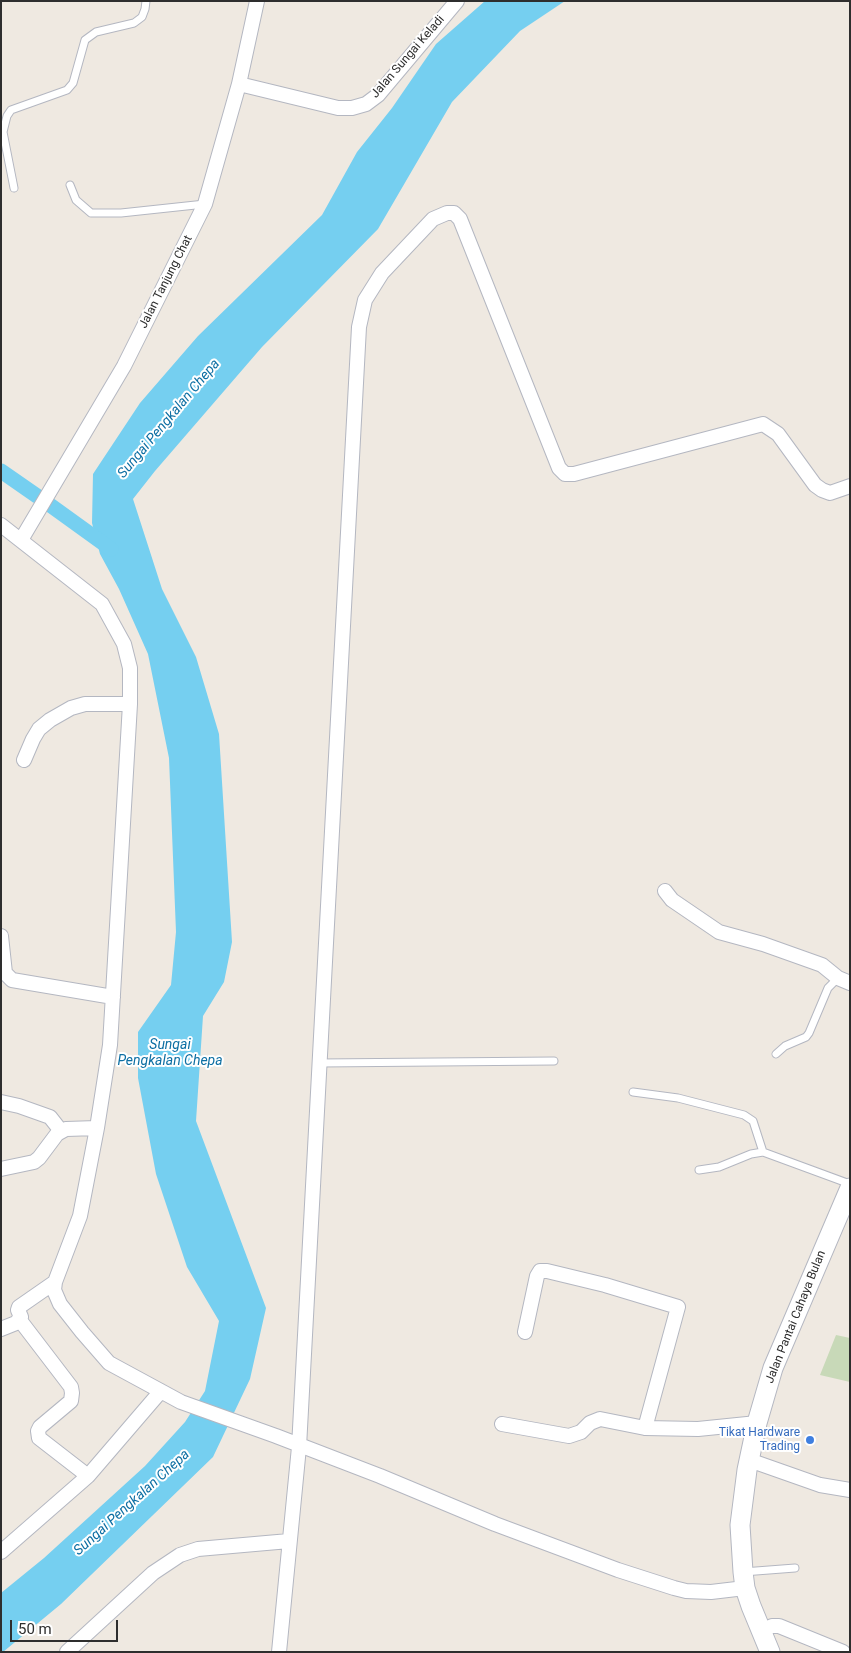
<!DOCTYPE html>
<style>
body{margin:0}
#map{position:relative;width:851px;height:1653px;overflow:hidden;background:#efe9e1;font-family:Roboto,sans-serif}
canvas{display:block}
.frame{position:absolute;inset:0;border:2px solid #2e2e2e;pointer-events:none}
.scale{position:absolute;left:10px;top:1620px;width:108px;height:22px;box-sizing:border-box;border:2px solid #2e2e2e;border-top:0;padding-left:6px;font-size:15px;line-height:18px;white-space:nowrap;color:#2e2e2e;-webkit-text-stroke:4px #fff;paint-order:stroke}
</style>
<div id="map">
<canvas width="851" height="1653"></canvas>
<div class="frame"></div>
<div class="scale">50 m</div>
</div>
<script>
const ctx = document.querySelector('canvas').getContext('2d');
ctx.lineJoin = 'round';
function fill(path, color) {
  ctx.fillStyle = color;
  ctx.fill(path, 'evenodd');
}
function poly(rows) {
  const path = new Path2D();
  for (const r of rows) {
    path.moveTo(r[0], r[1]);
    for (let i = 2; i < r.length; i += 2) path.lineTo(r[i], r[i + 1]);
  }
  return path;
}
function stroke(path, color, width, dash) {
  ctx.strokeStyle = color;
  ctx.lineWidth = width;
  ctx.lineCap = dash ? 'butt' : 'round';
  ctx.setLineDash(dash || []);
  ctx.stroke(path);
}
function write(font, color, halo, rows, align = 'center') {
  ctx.font = font + ' Roboto,sans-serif';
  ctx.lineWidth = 4;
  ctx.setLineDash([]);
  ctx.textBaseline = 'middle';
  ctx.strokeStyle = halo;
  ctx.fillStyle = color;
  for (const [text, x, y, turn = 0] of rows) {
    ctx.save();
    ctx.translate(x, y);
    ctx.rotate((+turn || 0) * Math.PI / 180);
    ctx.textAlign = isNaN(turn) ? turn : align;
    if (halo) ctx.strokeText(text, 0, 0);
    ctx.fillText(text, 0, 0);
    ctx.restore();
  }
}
fill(poly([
 [836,1335,850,1338,850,1382,820,1375]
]), '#c8d9b8');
fill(poly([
 [485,1,565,1,520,31,452,102,378,229,262,347,155,471,133,499,162,589,196,657,219,734,232,942,224,982,203,1016,196,1121,266,1308,250,1379,213,1457,61,1604,3,1652,1,1652,1,1593,44,1558,145,1466,185,1422,205,1391,219,1321,187,1267,156,1174,138,1078,138,1032,171,985,176,932,169,758,148,654,119,589,100,554,92,523,93,474,140,403,198,336,322,215,357,152,392,108,436,44]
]), '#75cff0');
stroke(poly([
 [1,471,37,496],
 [50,505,111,549]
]), '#75cff0', 15);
const lane = poly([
 [70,185,76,200,91,213,121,213,205,204],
 [14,188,3,132,7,116,11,110,67,90,73,83,85,40,96,32,134,23,142,17,145,9,146,1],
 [776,1054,785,1046,806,1037,809,1033,828,988,838,978],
 [320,1063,554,1061],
 [633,1092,678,1098,744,1115,753,1121,763,1152],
 [699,1170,719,1167,751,1154,763,1152,850,1184],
 [743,1572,795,1568]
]);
const street = poly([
 [239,84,338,108,352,108,366,104,378,95,457,1],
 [1,525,102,604,124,644,130,668,130,704,110,1045,97,1128,80,1216,55,1282,54,1290,60,1304,82,1332,109,1363,181,1402,276,1436,380,1476,495,1524,618,1570,674,1588,686,1591,711,1592,745,1588],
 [21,540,124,366,205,204,239,84,257,1],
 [24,760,33,739,39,729,50,720,71,708,85,704,130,704],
 [665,891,672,900,719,932,763,944,822,965,838,978,850,983],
 [1,936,5,973,12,980,113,997],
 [1,1102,19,1106,50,1117,61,1131],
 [1,1169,34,1162,39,1158,57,1134,66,1129,97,1128],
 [19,1319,71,1387,72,1393,71,1401,40,1427,38,1431,39,1438,88,1476],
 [1,1329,16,1323,21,1317,18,1310,19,1307,55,1282],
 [525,1332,537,1276,540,1271,547,1271,605,1285,678,1307,645,1428],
 [502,1424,569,1436,581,1432,590,1423,600,1419,645,1428,698,1429,757,1423],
 [749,1460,820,1485,850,1490],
 [1,1552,88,1476,161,1391],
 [761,1631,772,1626,779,1626,843,1652],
 [67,1652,153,1573,180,1555,198,1549,289,1541],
 [279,1652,299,1447,359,327,365,300,382,273,433,219,447,213,454,213,460,219,559,468,565,474,574,474,763,424,778,434,815,485,822,490,830,493,850,486]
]);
const secondary = poly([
 [770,1652,751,1606,745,1588,743,1572,740,1525,747,1470,757,1423,773,1368,850,1188]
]);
stroke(lane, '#b4b7c1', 9);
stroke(street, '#b4b7c1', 16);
stroke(secondary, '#b4b7c1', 21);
stroke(lane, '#fff', 7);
stroke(street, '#fff', 14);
stroke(secondary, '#fff', 19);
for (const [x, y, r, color] of [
 [810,1440,5,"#3f7fe0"]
]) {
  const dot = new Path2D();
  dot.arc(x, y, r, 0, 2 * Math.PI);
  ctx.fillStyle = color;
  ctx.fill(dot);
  stroke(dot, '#fff', 2);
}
write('12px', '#2e2e2e', '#fff', [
 ["Jalan Sungai Keladi",408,57,-49],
 ["Jalan Tanjung Chat",166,282,-63],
 ["Jalan Pantai Cahaya Bulan",796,1317,-68]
]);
write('12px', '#366cbe', '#fff', [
 ["Tikat Hardware",800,1433],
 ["Trading",800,1447]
], 'right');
write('italic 14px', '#0d6fa3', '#fff', [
 ["Sungai Pengkalan Chepa",169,419,-50],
 ["Sungai",170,1045],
 ["Pengkalan Chepa",170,1061],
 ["Sungai Pengkalan Chepa",132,1503,-42]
]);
</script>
